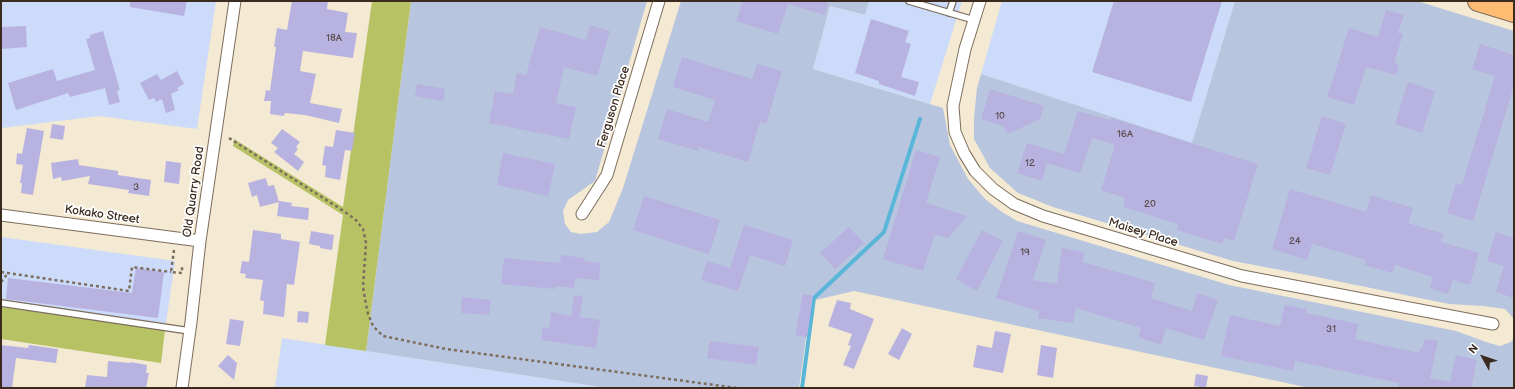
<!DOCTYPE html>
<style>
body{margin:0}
#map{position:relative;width:1515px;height:389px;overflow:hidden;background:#f4e9d2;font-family:"Balsamiq Sans",sans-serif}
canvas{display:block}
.frame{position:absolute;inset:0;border:2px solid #3b2a1e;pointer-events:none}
.north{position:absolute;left:1463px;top:337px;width:40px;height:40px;-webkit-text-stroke:3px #fff;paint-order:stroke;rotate:310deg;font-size:11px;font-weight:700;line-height:16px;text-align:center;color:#3b2a1e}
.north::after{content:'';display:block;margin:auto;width:14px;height:18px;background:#3b2a1e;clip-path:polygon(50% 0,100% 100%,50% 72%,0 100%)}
</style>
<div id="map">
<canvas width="1515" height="389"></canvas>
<div class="frame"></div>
<div class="north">N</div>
</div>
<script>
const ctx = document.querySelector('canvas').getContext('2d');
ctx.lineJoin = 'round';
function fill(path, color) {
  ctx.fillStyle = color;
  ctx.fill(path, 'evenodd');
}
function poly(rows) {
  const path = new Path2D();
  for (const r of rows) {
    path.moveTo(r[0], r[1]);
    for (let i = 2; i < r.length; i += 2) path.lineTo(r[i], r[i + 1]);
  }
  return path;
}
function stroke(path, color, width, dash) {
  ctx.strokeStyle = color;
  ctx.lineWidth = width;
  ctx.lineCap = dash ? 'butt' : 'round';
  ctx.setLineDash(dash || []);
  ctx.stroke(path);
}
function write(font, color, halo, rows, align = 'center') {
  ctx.font = font + ' "Balsamiq Sans",sans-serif';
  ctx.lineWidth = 3.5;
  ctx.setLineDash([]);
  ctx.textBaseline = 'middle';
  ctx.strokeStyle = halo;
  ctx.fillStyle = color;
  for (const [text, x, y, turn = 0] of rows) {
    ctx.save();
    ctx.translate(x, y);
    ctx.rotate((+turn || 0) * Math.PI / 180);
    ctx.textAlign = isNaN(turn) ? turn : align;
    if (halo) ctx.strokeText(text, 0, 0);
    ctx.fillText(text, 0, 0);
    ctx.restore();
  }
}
fill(poly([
 [1,1,216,1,197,129,99,116,2,128],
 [869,1,962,1,930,104,813,69,830,6,864,15],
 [1002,1,1235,1,1192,144,981,74],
 [1,237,175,261,165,330,1,307],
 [282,338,366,351,607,388,275,388]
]), '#ccdbfa');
fill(poly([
 [411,1,647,1,595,181,568,200,563,211,565,224,571,232,581,234,597,232,609,222,623,188,681,1,869,1,865,15,830,6,813,69,943,108,950,145,968,179,985,199,1002,212,1017,221,1229,285,1456,331,1489,343,1500,346,1511,342,1514,337,1514,388,1310,388,854,291,811,301,799,388,607,388,366,351],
 [1235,1,1417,1,1514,31,1514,319,1505,309,1483,306,1449,304,1312,276,1233,261,1053,207,1018,193,990,168,974,139,974,117,977,88,981,74,1192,143]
]), '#b8c5de');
fill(poly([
 [372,1,411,1,366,351,325,345,343,215,233,146,234,139,343,207],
 [1,307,165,330,161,363,1,339]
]), '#b6c264');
stroke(poly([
 [802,388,814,298,884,232,920,119]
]), '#5ab6d8', 4);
fill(poly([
 [130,1,187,1,184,16,130,7],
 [292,1,328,1,327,9,348,13,345,32,357,33,353,58,303,51,300,71,316,74,310,103,342,109,339,123,305,115,285,113,284,116,270,114,271,101,264,101,266,90,270,91,276,47,274,47,277,28,287,30],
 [743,1,782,1,788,3,788,1,822,1,828,3,825,15,788,4,778,34,736,21],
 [1114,1,1222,1,1191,102,1092,72],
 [1386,10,1404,15,1398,33,1403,34,1394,63,1399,65,1396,75,1366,67,1354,105,1327,97,1349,28,1378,37],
 [871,19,909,31,905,42,911,44,901,77,919,82,915,96,879,84,879,81,855,73],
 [590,25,610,31,597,76,564,67,556,103,576,107,569,139,489,123,495,91,513,94,517,73,526,75,540,27,586,40],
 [26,26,27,47,1,49,1,27],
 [103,31,120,90,117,91,120,102,109,105,105,88,70,97,68,93,16,110,8,83,53,69,57,81,95,70,86,39,90,38,90,35],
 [1480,44,1514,55,1514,85,1473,221,1447,213,1456,184,1462,185,1495,76,1472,69],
 [682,57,752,79,757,64,782,71,766,124,760,122,748,162,699,147,698,151,658,139,667,109,708,122,715,100,673,87],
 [177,71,184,84,177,88,179,90,171,94,175,110,166,113,162,99,156,102,154,98,149,100,140,83,157,74,161,80],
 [1408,82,1435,91,1422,133,1395,124],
 [417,84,445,89,443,101,415,96],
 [990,89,1044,106,1040,119,1008,134,1003,126,981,119],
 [1078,111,1110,120,1111,118,1258,164,1234,241,1224,238,1222,244,1177,230,1178,224,1123,207,1125,198,1101,190,1115,145,1092,138,1080,173,1047,163,1042,181,1017,173,1027,143,1064,154],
 [1322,116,1346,124,1330,175,1306,168],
 [52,124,65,126,63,140,50,138],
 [27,128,44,131,33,195,21,193,22,183,20,183,23,165,16,164,17,153,22,154],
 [282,129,300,142,296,147,298,149,294,154,304,162,298,171,274,152,278,148,271,143],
 [336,130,355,133,352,151,345,150,340,180,325,177,326,166,322,165,325,146,333,147],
 [916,150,940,157,926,203,967,216,948,238,935,234,923,271,883,259],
 [503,153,555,164,548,196,497,185],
 [78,159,79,165,118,171,118,175,151,180,149,196,128,193,129,190,88,184,90,176,62,181,61,177,53,179,51,163],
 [166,161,181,163,179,184,164,182],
 [266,178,268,186,274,185,279,202,260,207,257,195,252,197,248,183],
 [1290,189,1366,212,1371,195,1413,208,1408,223,1444,234,1441,242,1479,253,1470,285,1453,280,1448,294,1430,288,1433,277,1395,265,1392,273,1365,265,1366,260,1312,244,1307,260,1272,249],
 [644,196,720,220,709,254,633,230],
 [279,201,292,203,291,206,309,208,308,220,277,216],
 [744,225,793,240,785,266,750,255,738,291,701,280,707,261,730,268],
 [849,227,864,243,835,269,820,253],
 [253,230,281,234,281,239,300,242,294,285,287,284,284,317,263,314,264,301,260,300,263,280,245,278,246,274,240,273,242,261,249,262],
 [982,230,1003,241,977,291,956,279],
 [311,231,334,235,332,250,320,248,320,246,309,244],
 [1018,231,1046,240,1033,280,1057,284,1062,248,1084,252,1083,262,1155,283,1151,298,1192,311,1197,293,1218,300,1204,340,1166,328,1161,345,1138,337,1141,328,1076,308,1073,323,1038,318,1039,311,996,298],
 [1496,232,1514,238,1514,298,1496,292,1504,266,1487,261],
 [561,255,585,258,584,261,600,263,599,280,575,278,574,288,556,286,555,289,501,284,504,258,560,263],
 [136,268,164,272,158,318,6,299,8,278,132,293],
 [803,294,813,296,807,337,795,335],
 [574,295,583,296,580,317,600,320,596,348,541,340,543,327,549,328,551,312,571,316],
 [462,297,491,300,489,315,461,313],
 [837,300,851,303,850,309,874,319,854,369,843,365,851,346,848,345,852,334,828,326],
 [1285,305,1307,309,1306,313,1358,324,1355,339,1419,353,1420,349,1422,349,1425,339,1438,341,1430,378,1450,382,1456,355,1477,360,1471,388,1398,388,1399,383,1295,361,1293,371,1221,356,1230,315,1280,326],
 [298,311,309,312,308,323,297,322],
 [230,319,244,321,240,346,226,344],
 [902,328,912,334,899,360,888,354],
 [995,331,1011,334,1003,373,973,367,977,345,992,348],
 [710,341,759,347,756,365,707,358],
 [1,345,28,348,29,345,58,349,56,363,16,358,12,388,1,388],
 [1041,345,1057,348,1053,378,1037,375],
 [228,355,237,363,234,380,218,366],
 [108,361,130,363,130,362,147,365,146,373,149,373,146,388,85,388,87,375,107,377],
 [1196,374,1208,376,1206,388,1194,386]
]), '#b8b2e0');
const lane = poly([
 [909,1,974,20],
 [949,13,953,1],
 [1,303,190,331]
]);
const street = poly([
 [980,1,965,49,953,106,955,132,964,153,975,171,993,189,1014,204,1043,216,1242,276,1493,324],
 [582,214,607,175,659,1],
 [1,215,200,241],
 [182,388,191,322,200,241,235,1]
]);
const highway = poly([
 [1478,1,1514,12]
]);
stroke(lane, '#7c6d5d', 8);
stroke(street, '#7c6d5d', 13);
stroke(highway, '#7c6d5d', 22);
stroke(poly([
 [229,138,342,210,355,219,363,229,366,243,363,287,365,299,368,314,373,326,383,336,446,349,737,388],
 [174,250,171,272,182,273,182,267],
 [1,272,129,291,132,267,171,272],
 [1,282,8,273]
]), '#7c6d5d', 2.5, [3, 3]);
stroke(lane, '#fff', 5.5);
stroke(street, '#fff', 11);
stroke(highway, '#febb71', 20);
write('10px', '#5a4c4e', null, [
 ["18A",334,38],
 ["10",1000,116],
 ["16A",1125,134],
 ["12",1030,163],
 ["3",136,187],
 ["20",1150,204],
 ["24",1295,241],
 ["19",1025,252],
 ["31",1331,329]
]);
write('12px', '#3b2a1e', '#fff', [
 ["Ferguson Place",614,107,-73],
 ["Old Quarry Road",194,192,-82],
 ["Kokako Street",102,215,8],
 ["Maisey Place",1143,233,17]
]);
</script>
